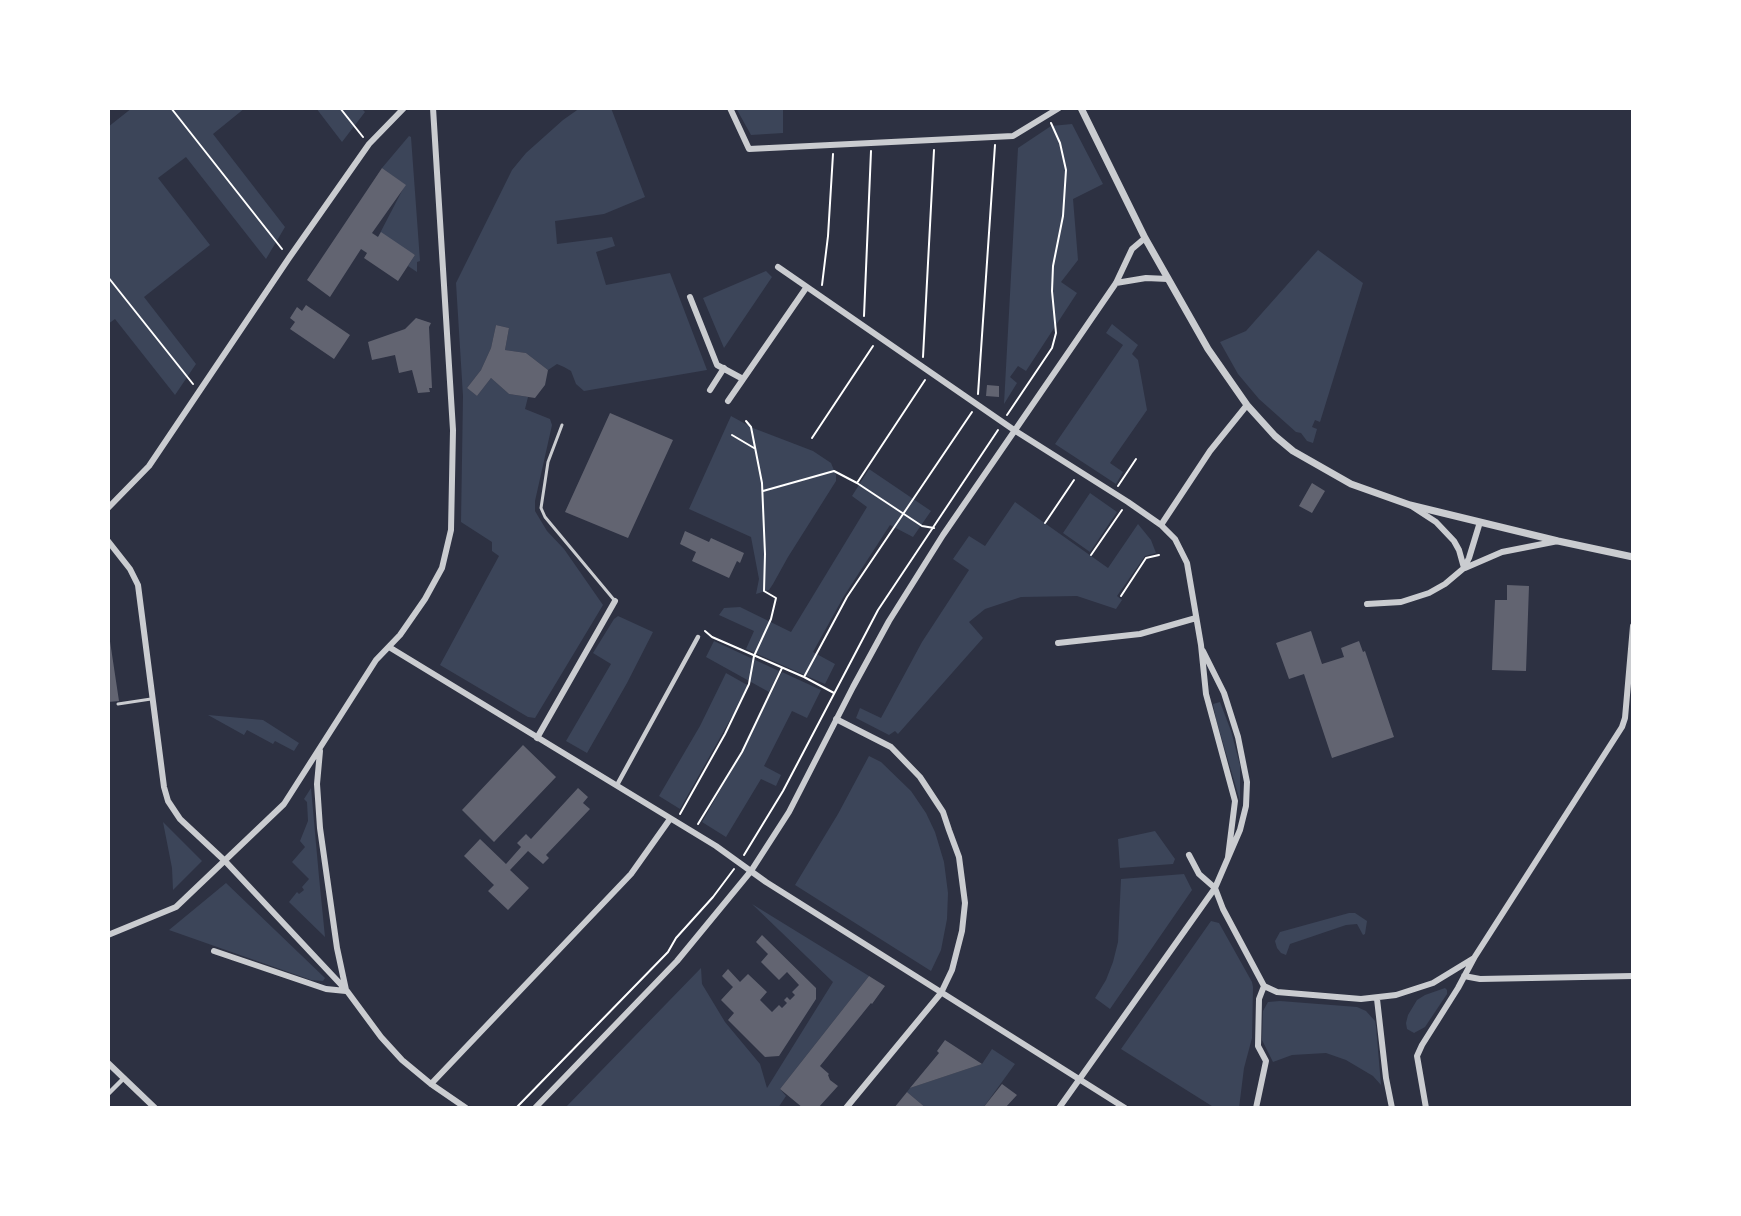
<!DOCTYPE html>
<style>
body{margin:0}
#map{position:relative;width:1741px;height:1216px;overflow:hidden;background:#2d3142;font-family:"Nunito Sans",sans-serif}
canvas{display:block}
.frame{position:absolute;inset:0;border:110px solid #fff;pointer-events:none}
</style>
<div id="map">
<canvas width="1741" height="1216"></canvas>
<div class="frame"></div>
</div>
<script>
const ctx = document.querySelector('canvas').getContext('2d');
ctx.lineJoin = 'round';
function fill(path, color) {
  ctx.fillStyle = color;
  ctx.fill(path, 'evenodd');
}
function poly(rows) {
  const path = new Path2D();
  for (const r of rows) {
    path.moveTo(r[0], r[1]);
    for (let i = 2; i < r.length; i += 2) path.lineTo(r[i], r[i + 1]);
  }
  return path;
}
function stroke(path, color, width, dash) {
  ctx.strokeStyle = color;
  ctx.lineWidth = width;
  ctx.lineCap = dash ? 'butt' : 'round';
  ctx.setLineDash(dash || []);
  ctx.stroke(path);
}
fill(poly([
 [132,108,245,108,213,134,285,227,266,259,186,157,158,178,210,245,144,297,196,364,175,395,115,319,108,324,108,127],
 [316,108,361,108,365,112,342,142],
 [580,108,611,108,645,197,604,214,555,221,557,244,612,237,615,246,596,252,606,285,670,273,707,370,584,391,576,384,571,371,564,367,557,364,548,370,526,353,505,350,509,328,496,325,491,348,481,370,467,388,477,396,491,378,509,394,528,397,525,409,550,419,552,425,535,501,535,511,547,531,564,549,603,605,535,718,528,717,440,665,499,556,492,551,492,542,461,522,463,396,456,283,512,170,526,153,563,120],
 [736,108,783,108,783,133,751,135],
 [1072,124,1103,184,1073,199,1078,260,1061,282,1077,293,1026,371,1018,366,1010,377,1017,383,1004,404,1018,148,1051,126],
 [409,136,411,137,420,261,417,262,417,272,408,266,415,255,378,237,405,185,382,168],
 [1318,250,1363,283,1320,422,1315,420,1312,427,1317,429,1313,443,1307,441,1301,433,1296,432,1259,399,1238,374,1220,342,1246,331],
 [766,271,772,277,724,348,703,298],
 [1112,324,1138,345,1132,354,1138,360,1147,410,1110,463,1123,472,1116,484,1055,444,1123,345,1106,333],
 [731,416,753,428,813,451,831,463,836,475,836,481,788,557,773,584,769,590,756,594,759,579,751,537,689,509],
 [869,469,931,511,913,537,890,525,844,596,813,652,835,664,825,684,746,649,754,631,719,615,724,608,740,607,791,632,867,507,852,496],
 [1090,493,1117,512,1090,552,1063,533],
 [1015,502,1108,568,1138,524,1151,540,1156,553,1145,556,1117,596,1122,600,1116,609,1077,596,1021,597,985,609,969,622,983,638,898,734,895,731,889,735,856,718,860,708,881,718,922,642,969,570,953,559,969,536,985,546],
 [618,616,653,632,627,683,587,753,566,741,611,664,593,653,614,619],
 [714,641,779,671,769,692,706,657],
 [782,672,821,690,807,718,792,711,764,766,781,775,776,786,761,779,726,837,702,822,742,752],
 [726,673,749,686,680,809,659,796,700,726],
 [1220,702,1231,731,1240,765,1240,801,1216,719,1213,704],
 [208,715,263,720,299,743,294,751,275,741,273,744,247,730,244,735],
 [869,756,881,762,911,791,926,813,935,832,944,862,948,893,947,919,941,950,931,971,795,885,838,814],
 [311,788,319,877,325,937,289,902,297,892,299,894,304,890,302,887,309,879,292,862,305,847,300,841,308,821,307,802,304,799],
 [163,822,202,861,173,890,172,868],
 [1155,831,1175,859,1173,864,1120,868,1118,839],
 [1184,874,1192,890,1110,1009,1095,998,1106,980,1113,962,1118,942,1121,879],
 [226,883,325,978,323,981,311,980,169,930],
 [752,904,869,976,780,1089,786,1096,778,1108,565,1108,701,968,702,984,725,1022,760,1064,767,1088,833,982],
 [1349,913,1355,913,1367,921,1365,934,1363,935,1357,924,1346,925,1290,944,1286,955,1281,953,1277,948,1275,941,1280,932],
 [1211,921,1219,923,1252,982,1253,987,1252,1038,1244,1068,1239,1108,1215,1108,1121,1049],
 [1445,988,1447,990,1447,994,1425,1027,1414,1033,1407,1029,1406,1023,1408,1015,1417,1000,1425,995],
 [1280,1001,1357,1007,1366,1011,1375,1021,1376,1026,1381,1085,1373,1076,1346,1060,1326,1053,1292,1055,1273,1062,1262,1040,1263,1011,1268,1002],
 [992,1049,1015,1064,983,1108,926,1108,907,1092,910,1088,982,1064]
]), '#3c4559');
fill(poly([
 [382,168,406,185,372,233,378,237,381,232,415,255,398,281,364,258,367,253,361,249,330,297,307,280],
 [306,305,350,335,334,359,290,329,295,322,290,318,297,307,302,311],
 [416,318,431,323,429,327,432,388,429,388,430,392,418,393,412,370,399,373,395,355,372,360,368,342,405,329],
 [496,325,509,328,505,350,526,353,548,370,545,385,535,398,509,394,491,378,477,396,467,388,481,370,491,348],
 [987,385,999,386,999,397,986,396],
 [610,413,673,440,628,538,565,512],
 [1312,483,1325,491,1312,513,1299,506],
 [685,531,709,542,711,538,744,553,740,563,737,561,729,578,692,561,696,552,680,544],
 [1507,585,1529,586,1526,671,1492,670,1495,600,1507,600],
 [108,628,119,701,108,702],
 [1311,631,1322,664,1344,657,1341,648,1359,641,1363,652,1365,651,1394,737,1332,758,1304,674,1289,679,1276,643],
 [523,745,556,777,494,842,462,810],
 [578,788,588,797,583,803,590,809,546,855,549,858,543,864,528,851,510,870,529,888,508,910,488,891,494,885,464,856,480,839,506,864,521,847,517,843,526,834,531,839],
 [762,935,816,988,816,999,779,1056,765,1057,728,1020,734,1013,721,1000,733,987,722,976,728,969,740,982,748,974,767,992,760,1000,772,1012,779,1005,782,1008,787,1003,784,1000,787,997,790,1000,795,995,792,992,799,985,787,972,779,980,761,962,768,954,756,942],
 [869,976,885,986,872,1004,871,1003,820,1066,829,1074,828,1075,830,1080,838,1086,818,1108,803,1108,780,1089],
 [945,1040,982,1064,910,1088,939,1053,937,1051],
 [1002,1084,1017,1095,1005,1108,983,1108],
 [907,1092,926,1108,894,1108]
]), '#626471');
stroke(poly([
 [171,108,282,249],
 [340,108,363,137],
 [108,277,193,384],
 [822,285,828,236,833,154],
 [864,316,871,151],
 [923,357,934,150],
 [978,394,995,145],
 [1007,415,1052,348,1056,333,1052,291,1053,266,1063,216,1066,170,1060,143,1051,123],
 [732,435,754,448],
 [812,438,873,346],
 [857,483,925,380],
 [1118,486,1136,459],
 [763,491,834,471,857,483,922,526,934,528],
 [1045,523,1074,480],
 [1091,555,1122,510],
 [1121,596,1146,558,1159,555],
 [705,631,712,637,804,677,834,693],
 [804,677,847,597,972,412],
 [680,814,725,734,749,684,754,656,771,619,776,598,764,591,765,554,762,483,751,427,746,421],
 [698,824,742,752,782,668],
 [744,855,783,791,878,610,998,430],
 [516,1108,668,952,676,938,713,897,734,869]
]), '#fff', 2);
stroke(poly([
 [562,425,548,462,541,508,545,517,615,601],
 [118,704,151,699]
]), '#caccd0', 3);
stroke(poly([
 [617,785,698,637],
 [108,1094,124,1078]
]), '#caccd0', 4.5);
stroke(poly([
 [730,108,749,149,1013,136,1059,108],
 [778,267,1014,430,1128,502,1161,525,1175,539,1187,563,1201,645,1206,694,1235,801,1228,857],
 [1116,283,1146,278,1168,279],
 [690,297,717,365,743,379],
 [710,390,724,368],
 [728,401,806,288],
 [1413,507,1436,522,1454,541,1459,550,1464,568],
 [108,508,149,466,289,258,369,144,404,108],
 [1161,525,1210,451,1247,405],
 [108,541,130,569,138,585,164,787,168,801,180,819,225,861,347,991,381,1037,402,1060,431,1084,466,1108],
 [1465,568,1502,552,1558,541],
 [1367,604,1401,602,1429,593,1445,584,1464,568,1469,558,1480,522],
 [1058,643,1140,634,1196,618],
 [389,647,716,846,766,882,1125,1108],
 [836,719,891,747,920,777,943,812,949,830,959,857,965,903,962,931,952,970,941,993,846,1108],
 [537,738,615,601],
 [320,751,317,784,320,828,337,948,346,990],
 [1189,855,1199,874,1215,888,1223,909,1264,986,1277,992,1361,999,1396,995,1433,983,1474,958],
 [108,935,176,907,284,804,376,660,400,635,425,599,442,568,451,530,453,430,433,108],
 [214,951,326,989,346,991],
 [1464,976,1480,979,1633,976],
 [1377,999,1386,1078,1392,1108],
 [108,1063,155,1108],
 [431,1084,631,874,670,819],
 [535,1108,677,961,751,871,789,812,853,687,889,621,943,535,1116,283,1132,249,1145,238],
 [1059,1108,1215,888,1240,830,1246,806,1247,782,1238,737,1224,693,1203,651],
 [1256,1108,1266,1061,1258,1046,1259,999,1264,986],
 [1426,1108,1417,1056,1422,1045,1458,988,1474,958,1622,727,1625,718,1633,626]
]), '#caccd0', 6);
stroke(poly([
 [1081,108,1145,238,1208,349,1247,405,1275,436,1293,451,1351,484,1410,505,1558,541,1633,557]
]), '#caccd0', 7);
</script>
